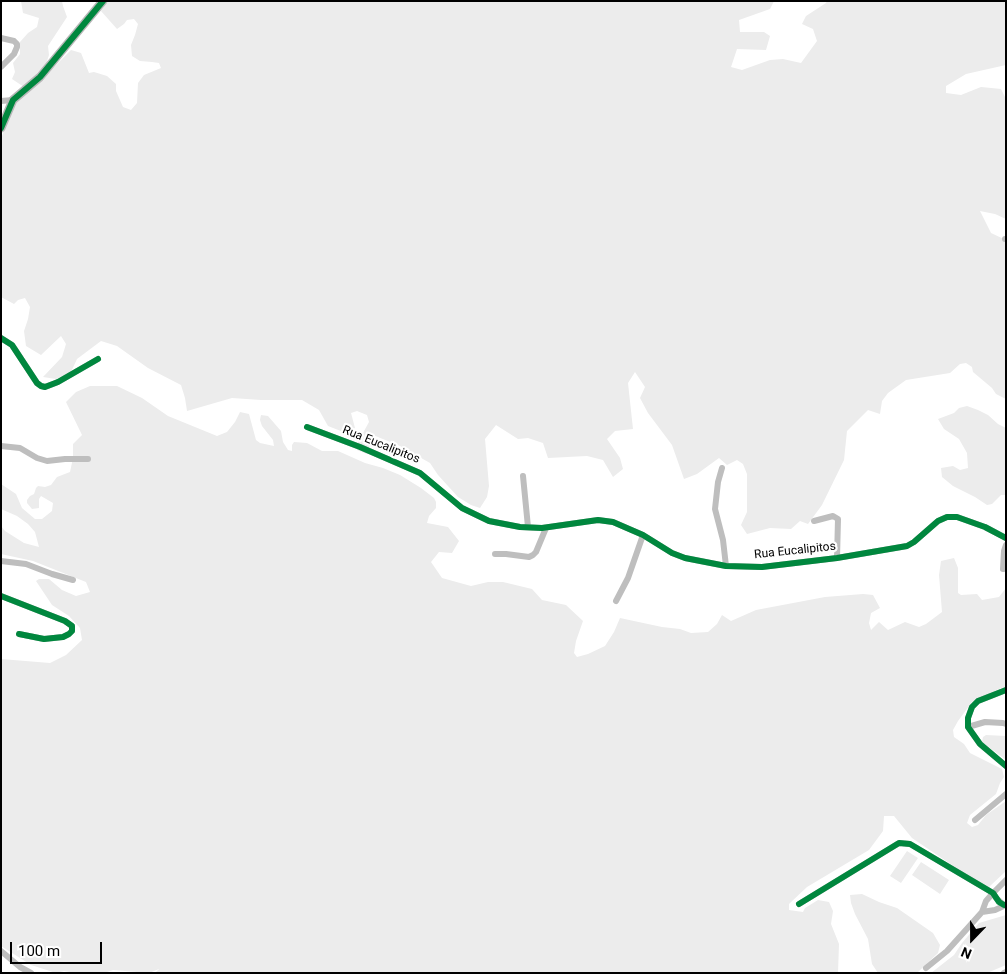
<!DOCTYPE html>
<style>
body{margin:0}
#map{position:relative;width:1007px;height:974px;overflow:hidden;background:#fff;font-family:Roboto,sans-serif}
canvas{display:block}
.frame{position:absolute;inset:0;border:2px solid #000;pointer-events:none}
.north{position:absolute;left:947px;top:914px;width:50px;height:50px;-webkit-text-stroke:4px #fff;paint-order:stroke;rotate:202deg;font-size:14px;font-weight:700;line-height:20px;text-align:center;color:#000}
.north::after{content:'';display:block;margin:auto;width:18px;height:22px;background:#000;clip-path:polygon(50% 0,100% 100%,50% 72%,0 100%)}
.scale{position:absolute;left:10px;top:942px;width:92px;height:22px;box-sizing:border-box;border:2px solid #000;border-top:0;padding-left:6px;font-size:15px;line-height:18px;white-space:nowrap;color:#000;-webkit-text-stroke:4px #fff;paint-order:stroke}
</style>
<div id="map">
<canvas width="1007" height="974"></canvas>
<div class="frame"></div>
<div class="north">N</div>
<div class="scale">100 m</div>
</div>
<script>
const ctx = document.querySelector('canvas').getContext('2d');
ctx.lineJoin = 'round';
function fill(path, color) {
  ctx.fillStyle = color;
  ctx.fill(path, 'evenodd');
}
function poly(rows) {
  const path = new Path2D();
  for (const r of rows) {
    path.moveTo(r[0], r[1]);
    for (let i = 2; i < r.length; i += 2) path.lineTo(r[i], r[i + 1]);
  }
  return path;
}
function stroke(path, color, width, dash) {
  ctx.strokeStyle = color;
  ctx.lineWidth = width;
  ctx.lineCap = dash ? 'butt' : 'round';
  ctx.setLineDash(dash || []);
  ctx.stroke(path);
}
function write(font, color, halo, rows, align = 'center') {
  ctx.font = font + ' Roboto,sans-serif';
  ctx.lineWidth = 4.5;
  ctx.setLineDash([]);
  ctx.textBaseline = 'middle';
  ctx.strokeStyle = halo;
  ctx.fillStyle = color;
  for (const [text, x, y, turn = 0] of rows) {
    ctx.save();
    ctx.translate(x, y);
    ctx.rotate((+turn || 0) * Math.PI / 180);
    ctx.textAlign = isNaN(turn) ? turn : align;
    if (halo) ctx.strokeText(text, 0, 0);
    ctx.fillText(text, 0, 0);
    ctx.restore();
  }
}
fill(poly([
 [21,1,62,1,63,6,67,17,48,46,49,55,46,64,24,87,12,79,15,72,13,63,20,54,20,42,28,33,37,27,39,18,23,13],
 [108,1,774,1,770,9,739,20,740,32,764,32,770,36,766,50,737,49,731,67,742,70,770,60,783,59,801,63,817,41,813,29,802,24,806,16,826,3,827,1,1006,1,1006,65,966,74,946,86,946,93,961,95,981,87,1001,89,1006,99,1006,219,995,214,980,211,991,233,1006,240,1006,399,996,394,992,388,973,372,972,367,966,363,960,364,950,373,906,380,888,393,882,401,880,414,868,410,847,431,844,460,822,505,808,524,800,521,791,529,770,528,747,534,741,525,747,512,747,474,743,464,737,460,727,465,719,458,697,474,684,479,672,445,648,413,640,398,645,387,635,372,628,383,633,429,615,431,607,439,620,458,623,469,613,477,603,460,587,456,548,458,543,443,528,438,518,439,496,425,485,439,489,486,487,497,480,508,471,505,458,497,438,475,430,463,400,446,373,435,367,454,357,450,358,442,369,422,367,415,357,411,351,413,355,428,346,433,328,426,319,410,302,400,261,400,232,398,187,411,185,398,181,385,148,368,117,346,101,341,77,359,71,372,56,379,43,377,62,357,66,344,61,336,41,355,26,346,24,331,28,319,30,307,25,298,18,300,14,304,1,297,1,139,12,107,37,84,71,50,81,53,89,73,94,72,107,76,116,84,116,91,123,107,131,110,137,103,138,83,144,75,161,68,159,63,152,62,140,61,132,56,131,45,135,35,138,24,134,19,127,20,124,24,117,29,101,11],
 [90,386,117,386,142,398,168,416,217,436,227,432,235,422,240,412,249,414,256,440,260,443,274,446,273,440,262,426,260,420,261,415,268,416,281,431,283,442,288,450,292,451,292,445,294,442,307,443,322,451,338,451,365,463,383,468,400,475,421,488,434,498,436,502,436,508,429,516,427,523,448,527,459,541,452,553,439,552,431,562,442,578,471,586,488,582,503,582,532,589,542,600,566,605,583,621,576,641,574,653,577,657,588,654,605,646,614,632,620,618,662,627,680,629,691,633,708,632,717,624,722,615,731,621,756,610,825,597,863,594,873,595,880,608,871,613,869,623,871,630,879,622,888,630,905,622,919,627,926,624,942,612,939,575,941,561,954,558,958,568,958,593,961,595,977,594,982,600,999,597,1006,588,1006,687,1001,688,972,702,958,721,953,730,954,737,964,744,970,753,1002,769,1004,777,1000,783,996,794,970,815,967,823,972,827,978,825,986,815,1006,801,1006,871,989,887,983,886,912,838,894,816,884,816,883,831,869,850,807,887,789,904,789,910,803,912,805,908,818,900,829,902,833,911,831,924,839,944,838,973,155,973,159,969,149,973,113,970,104,973,76,973,64,971,56,973,31,965,1,946,1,659,50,663,66,655,82,640,80,628,69,616,52,605,36,581,39,579,49,579,62,590,76,596,90,592,86,582,33,561,1,554,1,526,5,531,24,543,39,547,35,532,28,524,17,516,1,509,1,484,16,494,22,508,35,519,42,519,52,511,53,503,41,496,39,499,39,508,32,509,27,503,27,500,30,496,34,494,36,488,38,486,45,487,51,485,57,477,70,472,73,458,73,444,82,435,66,402,76,392],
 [967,406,978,410,988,415,998,424,1006,428,1006,495,1001,495,992,504,987,505,975,497,953,486,942,477,941,468,953,466,960,470,968,468,967,453,959,439,944,429,938,419,954,413,959,408],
 [986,735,1006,736,1006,760,982,742,983,737],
 [907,851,918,858,901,883,890,876],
 [921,862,949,880,940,894,912,875],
 [862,894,879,902,897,908,933,933,940,945,938,953,917,973,878,973,872,964,868,939,855,914,851,903,850,895],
 [1006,915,1006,965,987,973,931,973,954,955,962,943,979,923]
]), '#ececec');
stroke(poly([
 [1,38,14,41,17,44,17,47,14,54,1,67],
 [1,101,13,100],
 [1005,239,1006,239],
 [1,338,12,345,37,383,41,386,45,387,58,382,98,359],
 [307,427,360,447,420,473,462,508,489,521,520,527,542,528,598,520,613,522,643,535,672,553,685,558,726,566,762,567,837,558,907,546,914,542,938,521,947,517,957,517,985,527,1006,538],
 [1,446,20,448,37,458,47,461,65,459,88,459],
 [722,468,718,482,715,509,723,540,726,566],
 [523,476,528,527],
 [814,521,833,516,838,519,837,558],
 [495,554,506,554,529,557,533,555,536,552,546,528],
 [1,561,26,564,52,574,73,580],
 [1003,569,1004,551,1006,545],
 [1,596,65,621,72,626,72,631,69,634,63,637,44,639,19,634],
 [616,601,628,578,643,535],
 [1006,690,978,701,972,707,968,718,968,727,980,744,1006,766],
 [968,727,985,722,1003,723,1006,724],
 [975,820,1006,794],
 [799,904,899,843,910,844,993,893,996,898,1004,905],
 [982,912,995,910,1006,905],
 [1,951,20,967,31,973],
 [926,968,947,951,982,912,986,901,993,893,1006,880],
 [1004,973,1006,972]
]), '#bebebe', 6);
stroke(poly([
 [1,128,13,100,40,77,103,1]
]), '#b8b8b8', 9);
stroke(poly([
 [1,128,13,100,40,77,103,1],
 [1,338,12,345,37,383,41,386,45,387,58,382,98,359],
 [307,427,360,447,420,473,462,508,489,521,520,527,542,528,598,520,613,522,643,535,672,553,685,558,726,566,762,567,837,558,907,546,914,542,938,521,947,517,957,517,985,527,1006,538],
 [1,596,65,621,72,626,72,631,69,634,63,637,44,639,19,634],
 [1006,690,978,701,972,707,968,718,968,727,980,744,1006,766],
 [799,904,899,843,910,844,993,893,999,902,1004,905,1006,905]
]), '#00873e', 6);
write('12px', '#000', '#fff', [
 ["Rua Eucalipitos",381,445,22],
 ["Rua Eucalipitos",795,551,-6]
]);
</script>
